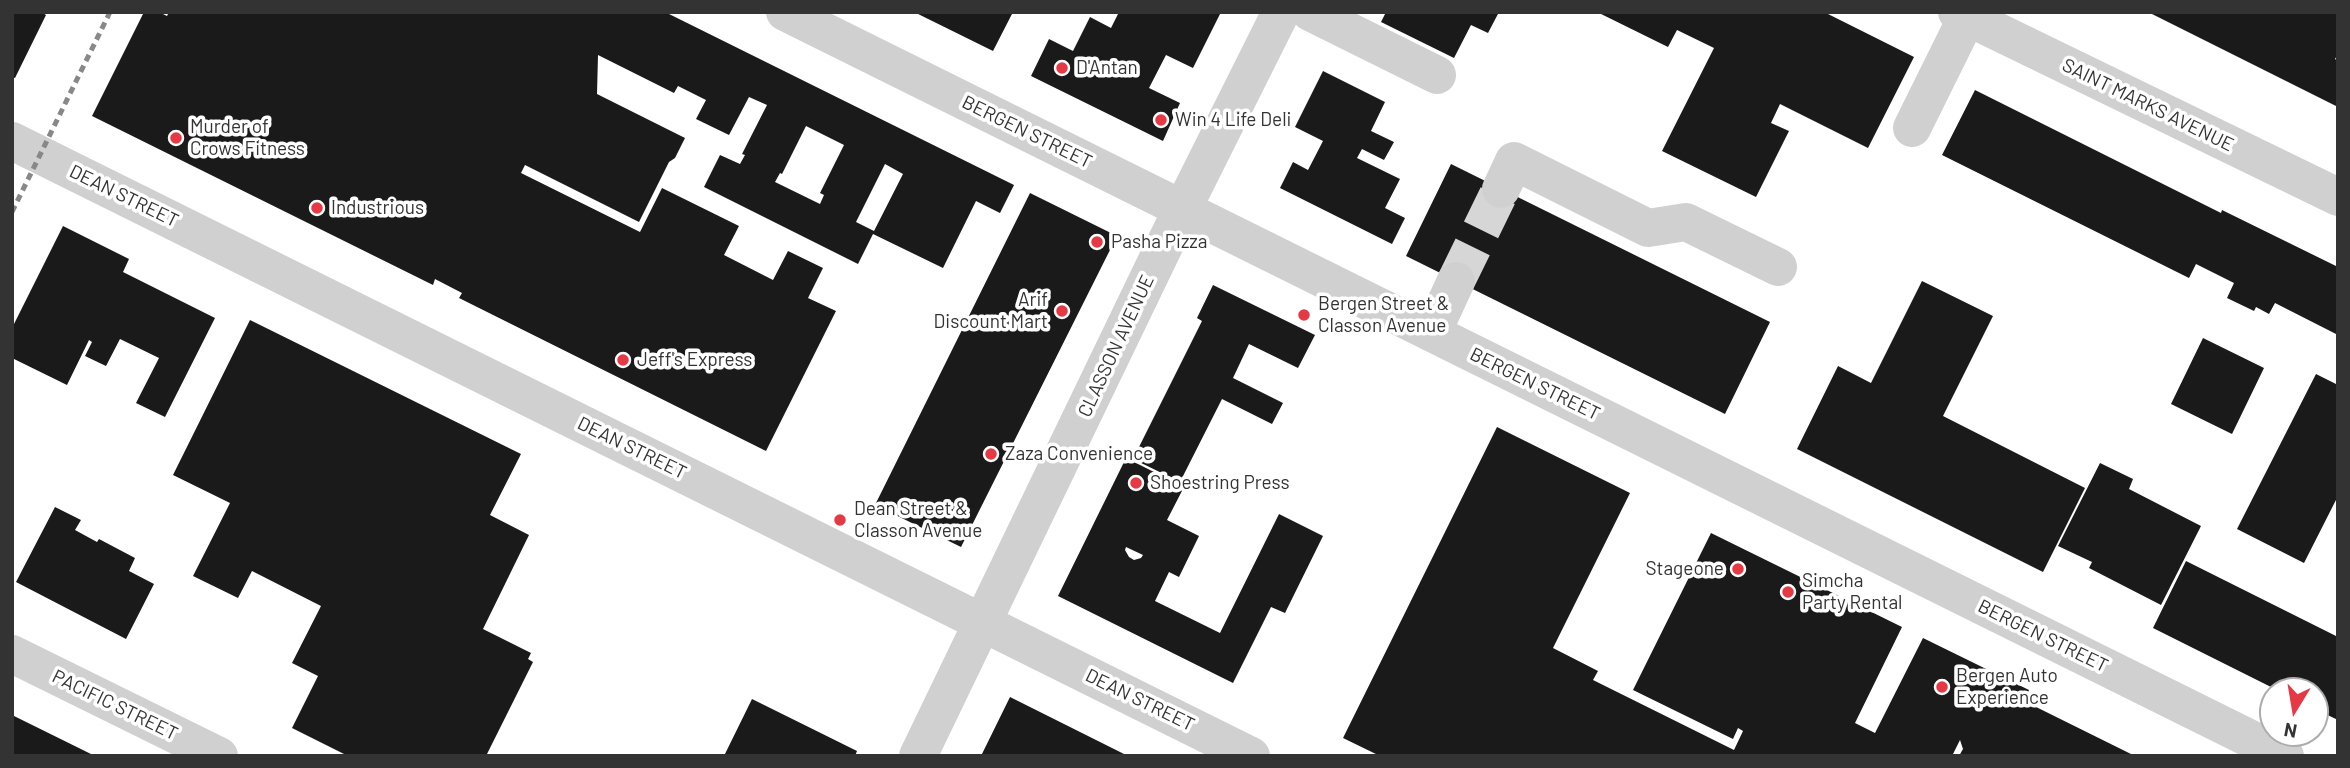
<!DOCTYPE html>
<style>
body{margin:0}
#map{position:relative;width:2350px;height:768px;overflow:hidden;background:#fff;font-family:Barlow,sans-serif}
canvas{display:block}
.frame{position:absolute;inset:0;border:14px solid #333;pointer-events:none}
.north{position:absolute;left:2259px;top:677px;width:70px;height:70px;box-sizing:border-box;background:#fff;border:2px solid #adadad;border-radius:50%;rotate:191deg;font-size:19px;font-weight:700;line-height:28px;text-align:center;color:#333}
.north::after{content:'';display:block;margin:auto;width:24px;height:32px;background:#e63946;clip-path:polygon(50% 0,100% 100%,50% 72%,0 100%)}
</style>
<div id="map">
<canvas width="2350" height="768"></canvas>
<div class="frame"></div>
<div class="north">N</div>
</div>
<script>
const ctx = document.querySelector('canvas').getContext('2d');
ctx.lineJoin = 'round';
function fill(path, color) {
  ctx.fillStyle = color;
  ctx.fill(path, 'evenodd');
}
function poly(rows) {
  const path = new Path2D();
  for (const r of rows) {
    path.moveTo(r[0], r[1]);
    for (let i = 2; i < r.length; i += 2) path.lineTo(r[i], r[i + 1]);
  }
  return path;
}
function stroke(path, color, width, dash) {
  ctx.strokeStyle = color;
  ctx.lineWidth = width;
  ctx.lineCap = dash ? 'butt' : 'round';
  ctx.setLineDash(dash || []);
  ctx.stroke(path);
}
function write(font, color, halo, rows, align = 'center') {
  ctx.font = font + ' Barlow,sans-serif';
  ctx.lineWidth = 7;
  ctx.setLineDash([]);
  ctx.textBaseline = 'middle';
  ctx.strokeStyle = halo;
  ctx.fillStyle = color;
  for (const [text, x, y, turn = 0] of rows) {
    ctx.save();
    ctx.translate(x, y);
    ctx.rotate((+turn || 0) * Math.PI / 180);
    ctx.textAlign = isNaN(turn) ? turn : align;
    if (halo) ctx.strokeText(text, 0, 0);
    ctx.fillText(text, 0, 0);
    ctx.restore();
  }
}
fill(poly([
 [12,12,41,12,46,15,15,78,12,77],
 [144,12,159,12,167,16,169,12,665,12,1014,185,1000,213,976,201,943,268,873,234,858,264,704,187,720,155,740,164,745,155,742,154,767,105,749,97,729,135,696,119,706,100,678,86,674,93,598,55,597,94,685,138,675,158,669,162,639,222,525,165,521,173,640,232,662,188,739,226,724,255,773,280,788,251,823,268,808,298,836,311,766,451,459,298,462,293,435,279,433,285,92,116],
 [806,126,844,145,820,193,824,195,820,204,775,182,780,173,782,174],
 [885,164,903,174,874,231,856,222],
 [914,12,1013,12,993,51],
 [1119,12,1221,12,1193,68,1166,55,1149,88,1180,103,1163,141,1031,76,1049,39,1073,51,1090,17,1111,28],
 [1386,12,1499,12,1488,33,1471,25,1454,58,1381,22],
 [1597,12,1824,12,1914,57,1868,148,1780,104,1771,123,1789,131,1756,197,1662,151,1714,48,1677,30,1668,47],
 [2148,12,2338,12,2338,54,2335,59,2338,61,2338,107],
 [1323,71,1385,102,1371,131,1394,142,1384,160,1362,149,1357,158,1400,179,1385,208,1405,218,1392,244,1280,188,1293,162,1308,170,1323,141,1295,127],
 [1975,90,2221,213,2222,210,2338,267,2338,335,2275,303,2269,314,2256,307,2254,311,2227,298,2234,283,2196,264,2189,278,1942,155],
 [1451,164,1770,322,1725,414,1406,256],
 [1030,193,1117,236,961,547,875,505],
 [63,226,129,259,123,272,215,318,165,417,136,403,159,358,120,339,106,366,85,356,92,342,89,340,67,385,12,358,12,328],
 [1922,281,1993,316,1943,416,2085,488,2043,572,1797,449,1838,366,1871,383],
 [1213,285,1315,335,1298,368,1249,344,1233,378,1283,403,1272,424,1222,399,1180,482,1133,459,1202,321,1197,318],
 [250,320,521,454,490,515,529,535,483,629,531,653,528,659,533,662,486,756,348,756,292,728,318,676,292,663,321,606,252,571,238,598,193,576,230,503,173,475],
 [2203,338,2264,368,2232,434,2171,404],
 [2316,374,2338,385,2338,496,2304,563,2237,529],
 [1497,427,1630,493,1553,648,1598,671,1593,680,1734,750,1743,731,1738,728,1733,739,1633,690,1711,533,1902,627,1855,723,1875,733,1923,638,2029,690,2024,701,2135,756,1959,756,1963,749,1960,740,1952,756,1380,756,1343,738],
 [1126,458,1184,487,1167,520,1199,536,1179,577,1169,572,1155,601,1220,633,1279,514,1323,536,1285,613,1271,607,1233,683,1058,596],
 [1126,547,1143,555,1141,558,1134,560,1129,557,1125,550],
 [2100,463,2133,479,2129,489,2201,526,2161,605,2089,568,2092,562,2058,546],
 [55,507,81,520,75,530,97,542,99,539,135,558,129,571,154,584,126,639,16,582],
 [2186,561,2338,637,2338,720,2315,709,2315,691,2279,691,2153,628],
 [1010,697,1128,756,981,756],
 [752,699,857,751,855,756,724,756],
 [12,715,95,756,12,756]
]), '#1a1a1a');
stroke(poly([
 [1456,281,1501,189]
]), '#d6d6d6', 38, [38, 19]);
stroke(poly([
 [785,12,2285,756],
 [1310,12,1437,75],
 [1957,12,2338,197],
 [1912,128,1967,17],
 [12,141,1251,756],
 [1501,189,1514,161,1648,228,1686,222,1778,267],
 [1432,333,1456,281],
 [12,654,219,756],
 [918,756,1164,246,1281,12]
]), '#d0d0d0', 38);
stroke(poly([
 [12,212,110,12]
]), '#888', 5, [7, 5]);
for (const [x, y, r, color] of [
 [1062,68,7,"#e63946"],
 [1161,120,7,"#e63946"],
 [176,138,7,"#e63946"],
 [317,208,7,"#e63946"],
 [1097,242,7,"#e63946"],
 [1062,311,7,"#e63946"],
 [1304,315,7,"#e63946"],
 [623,360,7,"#e63946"],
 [991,454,7,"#e63946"],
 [1136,483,7,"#e63946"],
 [840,520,7,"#e63946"],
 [1738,569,7,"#e63946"],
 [1788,592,7,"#e63946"],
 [1942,687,7,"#e63946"]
]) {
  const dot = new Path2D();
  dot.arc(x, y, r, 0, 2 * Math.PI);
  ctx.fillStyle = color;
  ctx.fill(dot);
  stroke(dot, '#fff', 2.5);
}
write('19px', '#333', '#fff', [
 ["D'Antan",1076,68],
 ["Win 4 Life Deli",1175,120],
 ["Murder of",190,127],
 ["Crows Fitness",190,149],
 ["Industrious",331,208],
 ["Pasha Pizza",1111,242],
 ["Arif",1048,300,"right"],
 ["Discount Mart",1048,322,"right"],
 ["Bergen Street &",1318,304],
 ["Classon Avenue",1318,326],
 ["Jeff's Express",637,360],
 ["Zaza Convenience",1005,454],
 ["Shoestring Press",1150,483],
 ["Dean Street &",854,509],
 ["Classon Avenue",854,531],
 ["Stageone",1724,569,"right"],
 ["Simcha",1802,581],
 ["Party Rental",1802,603],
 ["Bergen Auto",1956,676],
 ["Experience",1956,698]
], 'left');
write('19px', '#333', '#fff', [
 ["SAINT MARKS AVENUE",2148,105,26],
 ["BERGEN STREET",1027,132,26],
 ["DEAN STREET",124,196,26],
 ["CLASSON AVENUE",1116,346,-65],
 ["BERGEN STREET",1535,384,26],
 ["DEAN STREET",632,448,26],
 ["BERGEN STREET",2043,636,26],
 ["DEAN STREET",1140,700,26],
 ["PACIFIC STREET",115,705,26]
]);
</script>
